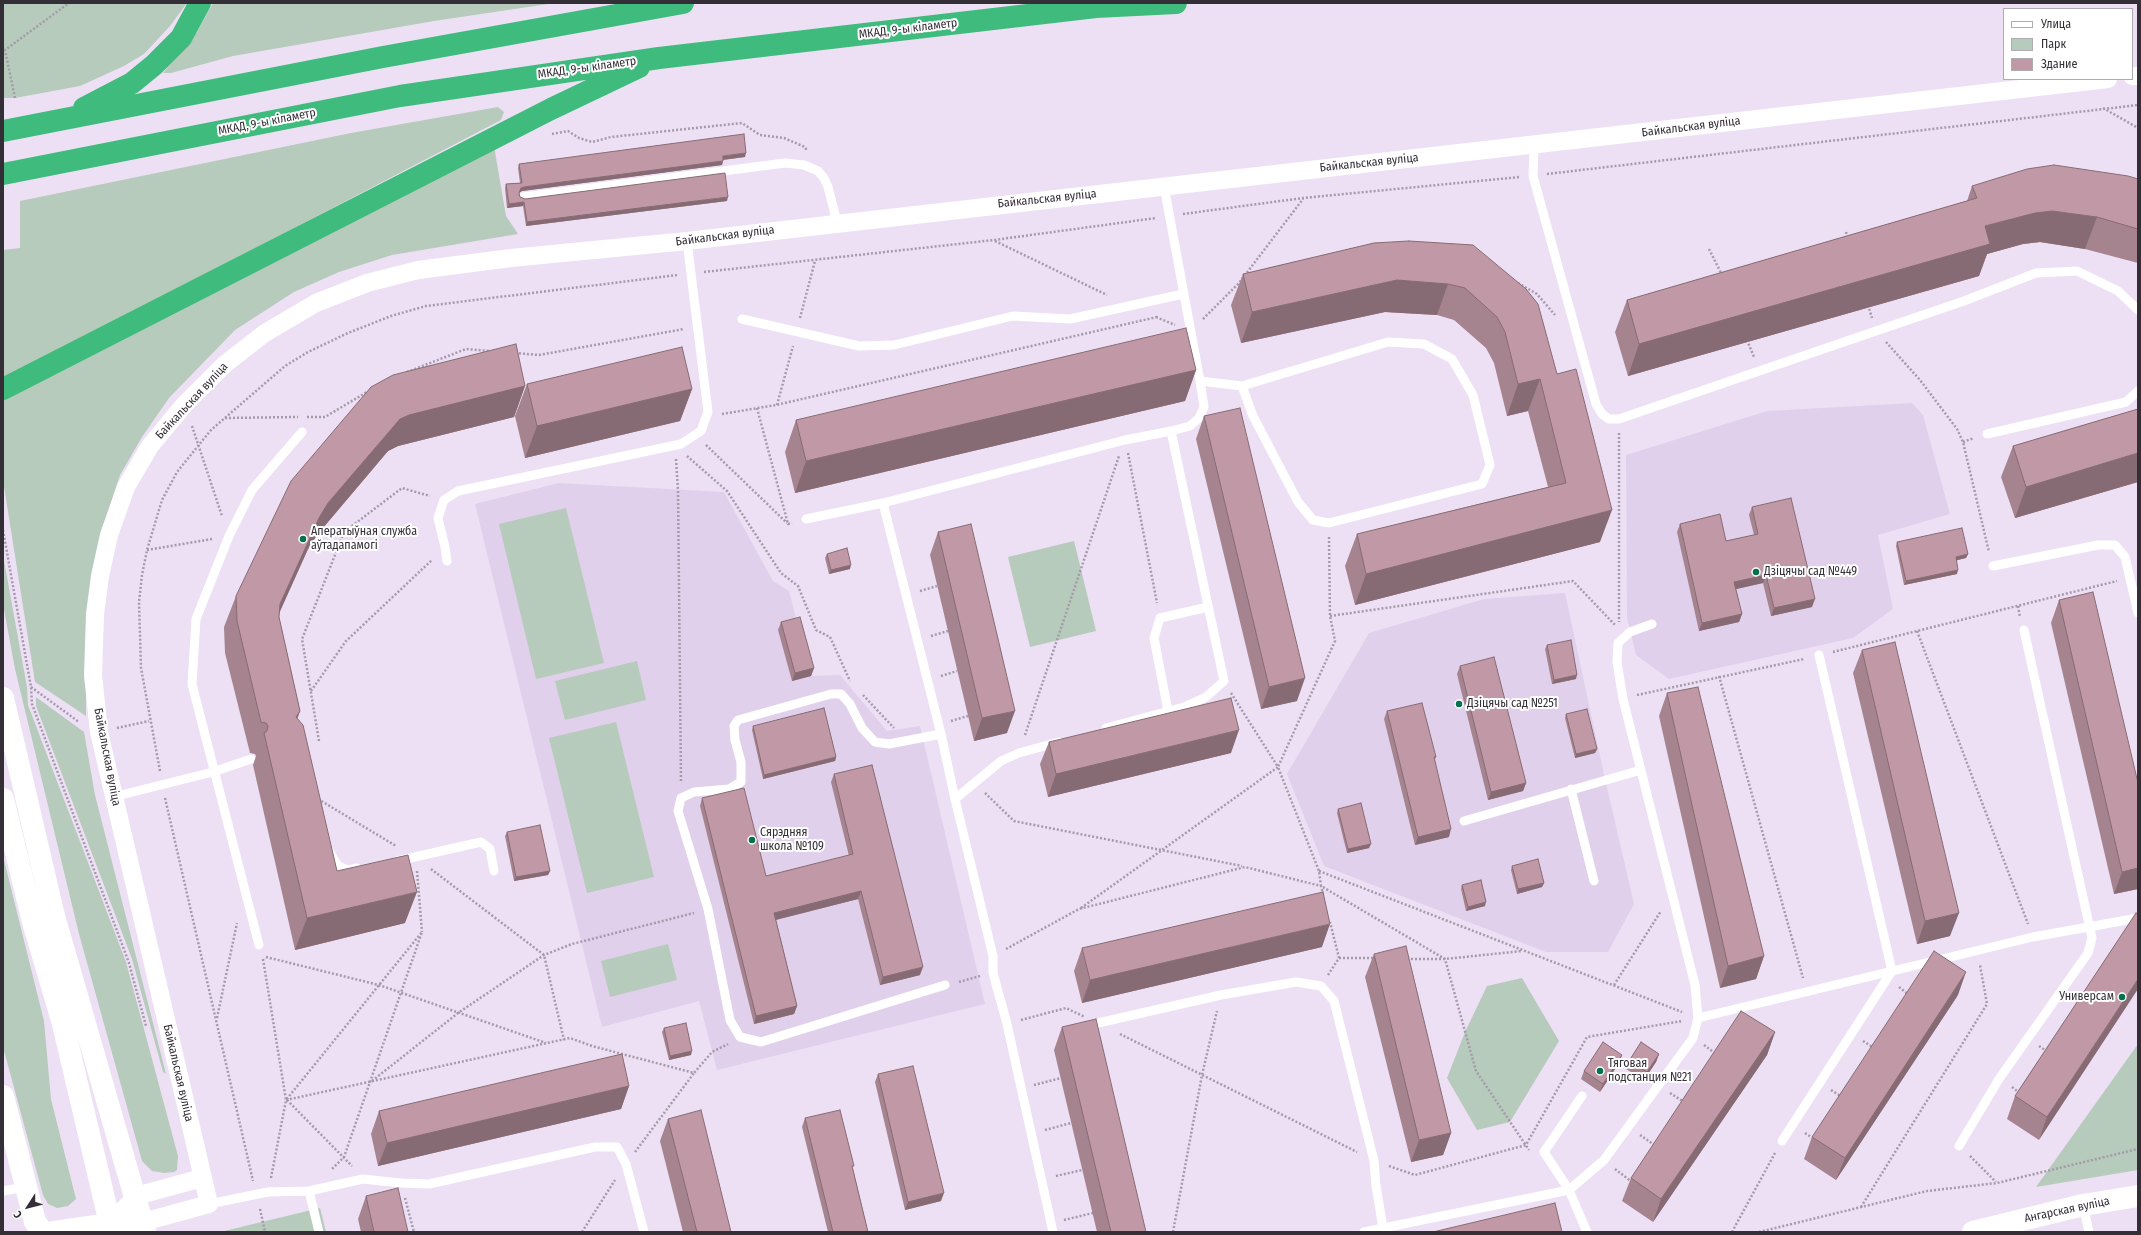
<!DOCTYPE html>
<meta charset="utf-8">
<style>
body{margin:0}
#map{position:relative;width:2141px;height:1235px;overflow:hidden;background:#ede0f5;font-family:"Fira Sans Condensed",sans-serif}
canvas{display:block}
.frame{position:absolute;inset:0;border:4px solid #342f37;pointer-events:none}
.legend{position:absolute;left:2003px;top:8px;width:130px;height:72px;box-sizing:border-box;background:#fff;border:1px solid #aeacaf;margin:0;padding:5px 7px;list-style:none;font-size:12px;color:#342f37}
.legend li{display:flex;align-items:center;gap:8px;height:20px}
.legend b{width:20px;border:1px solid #aeacaf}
.north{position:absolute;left:8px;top:1187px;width:40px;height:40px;-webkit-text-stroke:3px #fff;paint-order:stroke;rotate:234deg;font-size:11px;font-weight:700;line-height:16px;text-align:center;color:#342f37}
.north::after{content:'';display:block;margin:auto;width:14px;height:18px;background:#342f37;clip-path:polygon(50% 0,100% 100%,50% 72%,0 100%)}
</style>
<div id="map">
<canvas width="2141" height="1235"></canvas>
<div class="frame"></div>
<ul class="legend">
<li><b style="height:5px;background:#fff"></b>Улица</li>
<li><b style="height:11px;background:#b6cbbb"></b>Парк</li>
<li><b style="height:11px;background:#c199a6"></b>Здание</li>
</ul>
<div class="north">С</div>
</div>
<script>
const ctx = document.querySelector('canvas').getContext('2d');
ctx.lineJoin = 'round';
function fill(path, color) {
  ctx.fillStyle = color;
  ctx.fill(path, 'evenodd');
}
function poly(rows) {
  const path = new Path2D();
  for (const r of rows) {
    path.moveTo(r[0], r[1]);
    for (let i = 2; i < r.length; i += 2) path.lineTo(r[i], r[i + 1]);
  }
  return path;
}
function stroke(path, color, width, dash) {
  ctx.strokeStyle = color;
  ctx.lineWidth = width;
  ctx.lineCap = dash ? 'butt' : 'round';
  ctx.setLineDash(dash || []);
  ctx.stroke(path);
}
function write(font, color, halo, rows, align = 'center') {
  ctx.font = font + ' "Fira Sans Condensed",sans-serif';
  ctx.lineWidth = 4;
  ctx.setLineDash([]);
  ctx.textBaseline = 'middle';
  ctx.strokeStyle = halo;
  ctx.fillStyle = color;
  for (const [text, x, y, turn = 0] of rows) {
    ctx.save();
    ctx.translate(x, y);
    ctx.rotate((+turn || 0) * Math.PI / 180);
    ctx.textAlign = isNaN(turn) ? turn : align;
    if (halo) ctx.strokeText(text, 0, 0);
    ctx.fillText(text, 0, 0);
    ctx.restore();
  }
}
fill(poly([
 [1912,403,1923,415,1950,514,1878,535,1893,609,1853,638,1669,679,1636,655,1627,617,1626,455,1767,411],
 [559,483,724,492,773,581,789,591,811,676,840,675,887,731,920,726,985,1004,717,1070,699,1001,602,1027,475,504],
 [1565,593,1605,779,1634,904,1608,952,1546,952,1324,866,1287,774,1369,633,1484,599]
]), '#e1d0eb');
fill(poly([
 [3,3,187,3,170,26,144,54,124,66,80,86,15,98,3,98],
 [213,3,555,3,434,21,233,56,171,73,163,73,197,32],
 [498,107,504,112,501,120,3,380,3,250,20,248,20,201,351,133],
 [494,146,506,216,518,234,392,255,339,272,294,292,235,330,169,398,142,437,120,475,100,536,86,634,86,716,35,682,3,480,3,399],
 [566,508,604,663,536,679,499,524],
 [1074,541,1096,631,1030,647,1008,557],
 [3,555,27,687,28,705,126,962,178,1156,177,1170,174,1172,164,1173,152,1171,142,1161,79,934,15,669,3,604],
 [637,661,646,700,565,720,555,681],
 [36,697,84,732,95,795,166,1074,163,1072,132,959,36,706],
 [616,722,654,877,587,893,549,738],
 [3,856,44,1021,51,1099,76,1199,68,1206,57,1208,48,1204,43,1195,3,1047],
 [668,944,677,980,610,997,601,961],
 [1522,978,1559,1041,1510,1122,1477,1130,1447,1078,1465,1032,1487,986],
 [2138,1044,2138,1170,2036,1187],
 [320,1208,326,1232,220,1232]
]), '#b6cbbb');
stroke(poly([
 [15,98,5,50,69,3],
 [2103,108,2138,128],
 [552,134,568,131,579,138,592,142,611,137,742,123,760,135,784,138,805,147,807,151],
 [1547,174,2138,105],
 [1183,214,1303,198,1520,177],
 [1846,232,1848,239],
 [995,241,1107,295],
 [1709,249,1722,275],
 [704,272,994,240,1156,218],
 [1518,283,1537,294,1555,315],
 [1868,305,1872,318],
 [1156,317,1175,325],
 [800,318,815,261],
 [1203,319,1239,283,1303,199],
 [1747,340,1754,357],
 [1886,342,1920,380,1957,429,1963,442,1989,552],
 [515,353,539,355,684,329],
 [407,372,466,349,490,351],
 [777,405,793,346],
 [757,408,788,524,792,523],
 [722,414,776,405,1157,317],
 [307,417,325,417,367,392],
 [225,418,298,417],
 [192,426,222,516],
 [1619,433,1619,622],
 [1963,442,1974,438],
 [706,445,787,523],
 [1128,453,1157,603],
 [687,456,727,491,781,573,798,586,816,630,830,637,850,681],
 [676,459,678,490,681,782],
 [3,530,31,687,32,704,129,963,146,1026],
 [1329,537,1330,616,1335,641,1278,767,1319,871,1321,886,1445,959,1476,1071,1529,1150],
 [147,550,212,539],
 [920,591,937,586],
 [2018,606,2020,617],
 [1330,616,1573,581,1616,626],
 [1917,631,2028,924],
 [931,636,948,631],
 [1833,652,2117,581],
 [941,676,957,671],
 [1719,676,1803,978],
 [31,687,79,722],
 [311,691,346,641,432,560],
 [863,695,894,728],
 [1637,695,1804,659],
 [951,721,968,716],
 [117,728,149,721],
 [1025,735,1119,456],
 [319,741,302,639,344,532,402,488,430,496],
 [160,771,141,668,139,602,142,575,147,550,162,500,177,472,211,430,285,366,308,352,348,333,391,316,426,306,678,275],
 [985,793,1014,821,1242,866],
 [165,798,253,1181],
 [318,799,396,846],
 [431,869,544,955,564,1040],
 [417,871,422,932],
 [1319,871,1682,1012],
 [1081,908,1278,767,1231,693],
 [1006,949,1079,909,1245,867,1321,886,1323,894],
 [266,957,379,985,546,1043],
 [1339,958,1374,958],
 [263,959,286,1100,422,932,344,1157,331,1170],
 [1407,959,1445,959,1522,951],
 [1328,975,1339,958,1330,922],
 [959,982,980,976],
 [1614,985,1661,911],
 [1899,987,1909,995],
 [217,1018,237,923],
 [1021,1020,1066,1008,1085,1017],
 [1120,1034,1357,1152],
 [1863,1041,1874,1048],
 [1704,1045,1716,1054],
 [2039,1046,2048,1052],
 [372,1081,458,1013,544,955,572,944,694,913],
 [1034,1085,1061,1078],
 [2012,1087,2021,1094],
 [1831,1090,1842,1097],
 [1670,1093,1684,1102],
 [286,1100,570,1038,592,1046,694,1073,712,1052,728,1044],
 [287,1100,352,1166],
 [1045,1130,1071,1123],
 [1805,1133,1814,1139],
 [1640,1135,1656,1146],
 [635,1152,694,1073],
 [1970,1156,1996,1182],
 [1389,1166,1415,1175,1526,1145,1587,1037,1682,1021],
 [1615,1169,1632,1182],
 [1056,1176,1082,1170],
 [271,1178,286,1100],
 [405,1198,414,1232],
 [1861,1207,1987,1004,1980,965],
 [260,1209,265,1232],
 [1064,1220,1093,1213],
 [582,1232,615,1180],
 [1173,1232,1202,1075,1217,1011],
 [1732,1232,1775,1153],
 [1759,1232,1927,1191,1997,1183,2138,1149]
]), '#a49aaa', 2.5, [2, 2]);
stroke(poly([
 [1534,145,1533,176,1596,404,1602,414,1609,419,1619,419,1876,331,1964,301,2036,273,2077,271,2118,291,2138,310],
 [523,197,785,163,804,165,818,171,824,178,828,187,837,222],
 [742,319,859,346,894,345,1013,316,1070,319,1183,294],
 [1200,381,1242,386,1388,342,1424,344,1452,359,1473,395,1490,465,1482,484,1329,523,1313,520,1298,502,1253,416,1242,386],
 [1987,434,2126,402,2138,391],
 [883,503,941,734,955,799,993,956,993,973,1007,1024,1053,1232],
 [806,519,883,503,1125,440,1171,431,1190,426,1199,418,1204,407,1200,381,1164,186],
 [447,561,445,547,438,518,444,500,458,491,681,444,701,431,708,412,687,241],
 [1993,566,2098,545,2115,545,2125,557,2138,613],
 [1168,711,1154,638,1160,618,1208,607],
 [1106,728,1184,707,1206,697,1224,681,1171,431],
 [941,734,889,744,875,742,862,728,850,704,841,694,831,694,738,720,734,726,735,740,741,762,741,782,729,789,694,792,681,798,678,811,708,909,730,1020,740,1037,761,1042,945,985],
 [1571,789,1594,881],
 [113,797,213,772,251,759],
 [955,799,1001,761,1019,753,1059,742],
 [1464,821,1641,770],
 [329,851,338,866,348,870,357,868],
 [397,861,481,842,490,849,494,871],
 [259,945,192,684,196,619,229,536,252,490,302,432],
 [1698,1018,2033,937,2138,918],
 [1098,1023,1221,995,1296,982,1321,986,1334,1001,1374,1161,1376,1186,1383,1228],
 [1782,1141,1892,971,1819,655],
 [1959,1146,1999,1079,2088,953,2092,938,2024,630],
 [3,1191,25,1187],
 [309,1191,363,1179,401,1183,429,1184,595,1147,617,1147,626,1164,644,1232],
 [209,1204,268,1192,309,1191,319,1232],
 [2083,1205,2089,1232],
 [1364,1232,1569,1190,1544,1152,1582,1096],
 [1587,1232,1569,1190,1604,1160,1693,1038,1698,1018,1695,985,1623,699,1617,662,1618,643,1630,632,1652,624]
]), '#fff', 9);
stroke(poly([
 [2132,76,2138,76],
 [143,1222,209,1204,99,732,93,675,95,614,100,576,109,535,126,487,150,446,184,405,225,364,265,333,316,303,367,283,418,270,511,258,687,241,2108,79],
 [110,1224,136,1196,202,1178]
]), '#fff', 18);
stroke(poly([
 [3,698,54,916,145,1232],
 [3,799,33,922,63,1024,112,1232],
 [3,1096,35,1222,43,1232],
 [54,1232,110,1224,143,1222],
 [1973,1232,2083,1205,2138,1196]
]), '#fff', 22);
stroke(poly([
 [84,108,132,83,154,65,181,38,200,3],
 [3,131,383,57,683,3],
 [3,174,400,96,659,58,1096,7,1176,3],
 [3,389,551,109,639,67]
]), '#3fbc7d', 22);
fill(poly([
 [745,157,723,160,722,165,522,191,519,193,519,194,520,197,525,199,727,201,526,226,523,206,507,208,505,188,506,184,520,183,518,168,519,164],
 [2138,179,2138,263,2085,249,2040,242,2023,244,1987,254,1979,276,1628,376,1615,332,1627,300,1967,201,1972,186],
 [1374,243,1526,289,1600,542,1355,605,1345,566,1357,534,1548,487,1528,411,1507,416,1494,363,1486,348,1454,320,1437,315,1385,312,1241,343,1231,305,1243,274],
 [1196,370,1185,401,795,493,785,452,796,420],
 [527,384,692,389,680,421,525,458,515,416],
 [525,386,514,417,398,446,388,451,317,535,308,549,279,613,279,617,300,711,297,719,337,871,405,923,295,950,253,765,256,756,255,754,250,753,225,653,224,627,236,596,371,387],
 [2138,409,2138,482,2015,518,2001,477,2013,446],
 [1204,416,1297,701,1261,709,1196,439],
 [1752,507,1812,607,1771,616,1763,583,1736,589,1742,614,1739,622,1699,631,1677,532,1680,524,1726,541,1754,535,1749,515],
 [938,532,1007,733,974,741,930,555],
 [1897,542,1968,554,1966,558,1956,560,1957,574,1904,585,1896,546],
 [827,554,850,569,829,574,825,558],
 [2059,600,2138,783,2138,889,2114,894,2051,623],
 [781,622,814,668,811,676,792,681,778,630],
 [1547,645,1576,679,1552,684,1545,649],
 [1862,650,1950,936,1917,944,1853,673],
 [1460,666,1526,783,1523,791,1488,800,1457,674],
 [1667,693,1764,956,1756,979,1720,988,1659,716],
 [1387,711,1436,757,1434,761,1449,837,1415,845,1384,719],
 [1566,714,1597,749,1595,753,1575,758,1565,718],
 [753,726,836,757,835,761,763,779,752,730],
 [1049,742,1231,753,1048,797,1040,764],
 [834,774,920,975,880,985,858,899,776,920,797,1006,794,1014,754,1024,700,806,702,798,766,876,849,856,831,782],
 [1338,809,1369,848,1347,853,1337,813],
 [507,832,550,871,548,875,514,881,505,836],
 [1512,866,1544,883,1542,887,1517,894,1511,870],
 [1462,885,1485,906,1466,911,1461,889],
 [2136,913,2039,1140,2007,1119,2015,1096],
 [1322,947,1082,1003,1074,971,1082,948],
 [1374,954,1451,1133,1443,1155,1411,1162,1365,977],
 [1958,995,1836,1180,1804,1159,1812,1137],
 [1062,1027,1146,1232,1097,1232,1054,1050],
 [664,1028,691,1055,669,1060,662,1032],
 [1775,1032,1767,1055,1653,1222,1622,1201,1631,1178],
 [1659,1054,1656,1062,1644,1080,1626,1069,1629,1061],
 [1622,1055,1619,1063,1600,1092,1581,1079,1584,1071],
 [878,1074,941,1201,905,1210,875,1082],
 [629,1086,621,1109,378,1166,371,1134,379,1111],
 [805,1118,853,1169,868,1232,828,1232,802,1127],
 [668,1119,731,1232,683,1232,660,1141],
 [366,1196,408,1232,361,1232,358,1219]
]), '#a6848f');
fill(poly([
 [746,153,745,157,721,160,723,156],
 [723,161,722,165,522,191,519,193,521,188,524,187],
 [728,197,727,201,526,226,527,222],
 [524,202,523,206,507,208,509,204],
 [2052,211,2097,217,2085,249,2040,242,2023,244,1987,254,1979,276,1628,376,1639,344,1985,226,2035,213],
 [1397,280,1448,284,1437,315,1385,312,1241,343,1252,312],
 [1196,370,1185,401,795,493,806,461],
 [1540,379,1528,411,1507,416,1518,384],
 [525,386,514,417,398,446,388,451,317,535,308,549,269,636,280,604,319,518,328,503,400,419,409,415],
 [692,389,680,421,525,458,537,426],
 [2138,453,2138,482,2015,518,2026,487],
 [1612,510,1600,542,1355,605,1366,574],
 [1968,554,1966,558,1954,561,1956,557],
 [851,565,850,569,829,574,831,570],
 [1958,570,1957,574,1904,585,1906,581],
 [1766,575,1763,583,1732,590,1734,582],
 [1815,599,1812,607,1771,616,1774,608],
 [1742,614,1739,622,1699,631,1702,623],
 [814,668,811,676,792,681,795,673],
 [1577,675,1576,679,1552,684,1554,680],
 [1305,678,1297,701,1261,709,1269,687],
 [300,711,289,742,296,717],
 [1015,711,1007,733,974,741,982,718],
 [1239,730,1231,753,1048,797,1056,774],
 [1597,749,1595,753,1575,758,1576,754],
 [836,757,835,761,763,779,764,775],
 [1526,783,1523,791,1488,800,1491,792],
 [1451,829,1449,837,1415,845,1418,837],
 [1371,844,1369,848,1347,853,1348,849],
 [2138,868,2138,889,2114,894,2122,872],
 [550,871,548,875,514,881,516,877],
 [1544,883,1542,887,1517,894,1518,889],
 [861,891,858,899,771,921,774,913],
 [417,892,405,923,295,950,307,918],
 [1486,902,1485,906,1466,911,1468,907],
 [1959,913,1950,936,1917,944,1925,921],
 [1330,924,1322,947,1082,1003,1090,980],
 [1764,956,1756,979,1720,988,1728,966],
 [923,967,920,975,880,985,883,977],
 [1966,972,1958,995,1836,1180,1845,1158],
 [2138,979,2138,989,2039,1140,2047,1117],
 [797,1006,794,1014,754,1024,756,1016],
 [1775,1032,1767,1055,1653,1222,1661,1199],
 [692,1051,691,1055,669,1060,670,1056],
 [1659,1054,1656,1062,1644,1080,1647,1072],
 [1622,1055,1619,1063,1600,1092,1603,1084],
 [629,1086,621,1109,378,1166,387,1143],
 [1451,1133,1443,1155,1411,1162,1419,1140],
 [944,1193,941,1201,905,1210,908,1202]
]), '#876b74');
const building = poly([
 [744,134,746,153,723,156,723,161,524,187,521,188,519,193,520,197,525,199,725,173,728,197,527,222,524,202,509,204,506,184,522,183,519,164,744,134],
 [2054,165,2128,176,2138,179,2138,229,2097,217,2052,211,2035,213,1985,226,1990,244,1639,344,1627,300,1977,198,1972,186,2027,169,2054,165],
 [1409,241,1473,245,1526,289,1538,304,1557,374,1576,369,1612,510,1366,574,1357,534,1566,483,1540,379,1518,384,1505,332,1497,317,1465,288,1448,284,1397,280,1252,312,1243,274,1374,243,1409,241],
 [1186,328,1196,370,806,461,796,420,1186,328],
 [516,344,525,386,409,415,400,419,328,503,319,518,280,604,279,617,300,711,296,717,303,725,337,871,408,855,417,892,307,918,264,733,267,731,268,726,266,723,261,722,237,621,236,596,291,481,371,387,393,375,516,344],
 [682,347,692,389,537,426,527,384,682,347],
 [1240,408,1305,678,1269,687,1204,416,1240,408],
 [2138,409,2138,453,2026,487,2013,446,2138,409],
 [1791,498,1815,599,1774,608,1766,575,1734,582,1742,614,1702,623,1680,524,1720,514,1726,541,1758,534,1752,507,1791,498],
 [971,524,1015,711,982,718,938,532,971,524],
 [1962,528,1968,554,1956,557,1958,570,1906,581,1897,542,1962,528],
 [847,548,851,565,831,570,827,554,847,548],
 [2093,592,2138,783,2138,868,2122,872,2059,600,2093,592],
 [800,617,814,668,795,673,781,622,800,617],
 [1571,640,1577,675,1554,680,1547,645,1571,640],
 [1895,642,1959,913,1925,921,1862,650,1895,642],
 [1494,657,1526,783,1491,792,1460,666,1494,657],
 [1698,687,1764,956,1728,966,1667,693,1698,687],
 [1231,698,1239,730,1056,774,1049,742,1231,698],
 [1422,703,1436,757,1434,757,1451,829,1418,837,1387,711,1422,703],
 [824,708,836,757,764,775,753,726,824,708],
 [1587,709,1597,749,1576,754,1566,714,1587,709],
 [872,765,923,967,883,977,861,891,774,913,797,1006,756,1016,702,798,744,788,766,876,853,854,834,774,872,765],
 [1361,803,1371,844,1348,849,1338,809,1361,803],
 [540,825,550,871,516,877,507,832,540,825],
 [1538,859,1544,883,1518,889,1512,866,1538,859],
 [1481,880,1486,902,1468,907,1462,885,1481,880],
 [1323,892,1330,924,1090,980,1082,948,1323,892],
 [2136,913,2138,914,2138,979,2047,1117,2015,1096,2136,913],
 [1406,946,1451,1133,1419,1140,1374,954,1406,946],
 [1934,951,1966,972,1845,1158,1812,1137,1934,951],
 [1741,1011,1775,1032,1661,1199,1631,1178,1741,1011],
 [1096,1019,1146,1232,1111,1232,1062,1027,1096,1019],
 [686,1023,692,1051,670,1056,664,1028,686,1023],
 [1603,1042,1622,1055,1603,1084,1584,1071,1603,1042],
 [1641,1042,1659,1054,1647,1072,1629,1061,1641,1042],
 [622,1054,629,1086,387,1143,379,1111,622,1054],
 [913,1066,944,1193,908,1202,878,1074,913,1066],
 [701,1110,731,1232,697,1232,668,1119,701,1110],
 [840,1110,854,1166,852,1166,868,1232,833,1232,805,1118,840,1110],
 [398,1188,408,1232,374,1232,366,1196,398,1188],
 [1555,1203,1562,1232,1433,1232,1555,1203]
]);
fill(building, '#c199a6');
stroke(building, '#876b74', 1);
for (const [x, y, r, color] of [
 [303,539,4,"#01724b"],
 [1756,572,4,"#01724b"],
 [1459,704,4,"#01724b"],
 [752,840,4,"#01724b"],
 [2122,997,4,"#01724b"],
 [1600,1071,4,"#01724b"]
]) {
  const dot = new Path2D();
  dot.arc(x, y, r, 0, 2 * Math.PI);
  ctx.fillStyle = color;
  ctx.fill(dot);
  stroke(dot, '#fff', 1.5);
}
write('12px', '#342f37', '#fff', [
 ["МКАД, 9-ы кіламетр",908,29,-7],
 ["МКАД, 9-ы кіламетр",587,68,-8],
 ["МКАД, 9-ы кіламетр",267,122,-11],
 ["Байкальская вуліца",1691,127,-7],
 ["Байкальская вуліца",1369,163,-6],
 ["Байкальская вуліца",1047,199,-6],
 ["Байкальская вуліца",725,236,-7],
 ["Байкальская вуліца",192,401,-47],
 ["Байкальская вуліца",107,757,79],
 ["Байкальская вуліца",178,1073,77],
 ["Ангарская вуліца",2067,1210,-12]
]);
write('12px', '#342f37', '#fff', [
 ["Аператыўная служба",311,532],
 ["аўтадапамогі",311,546],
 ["Дзіцячы сад №449",1764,572],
 ["Дзіцячы сад №251",1467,704],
 ["Сярэдняя",760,833],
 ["школа №109",760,847],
 ["Универсам",2114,997,"right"],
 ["Тяговая",1608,1064],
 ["подстанция №21",1608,1078]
], 'left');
</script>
